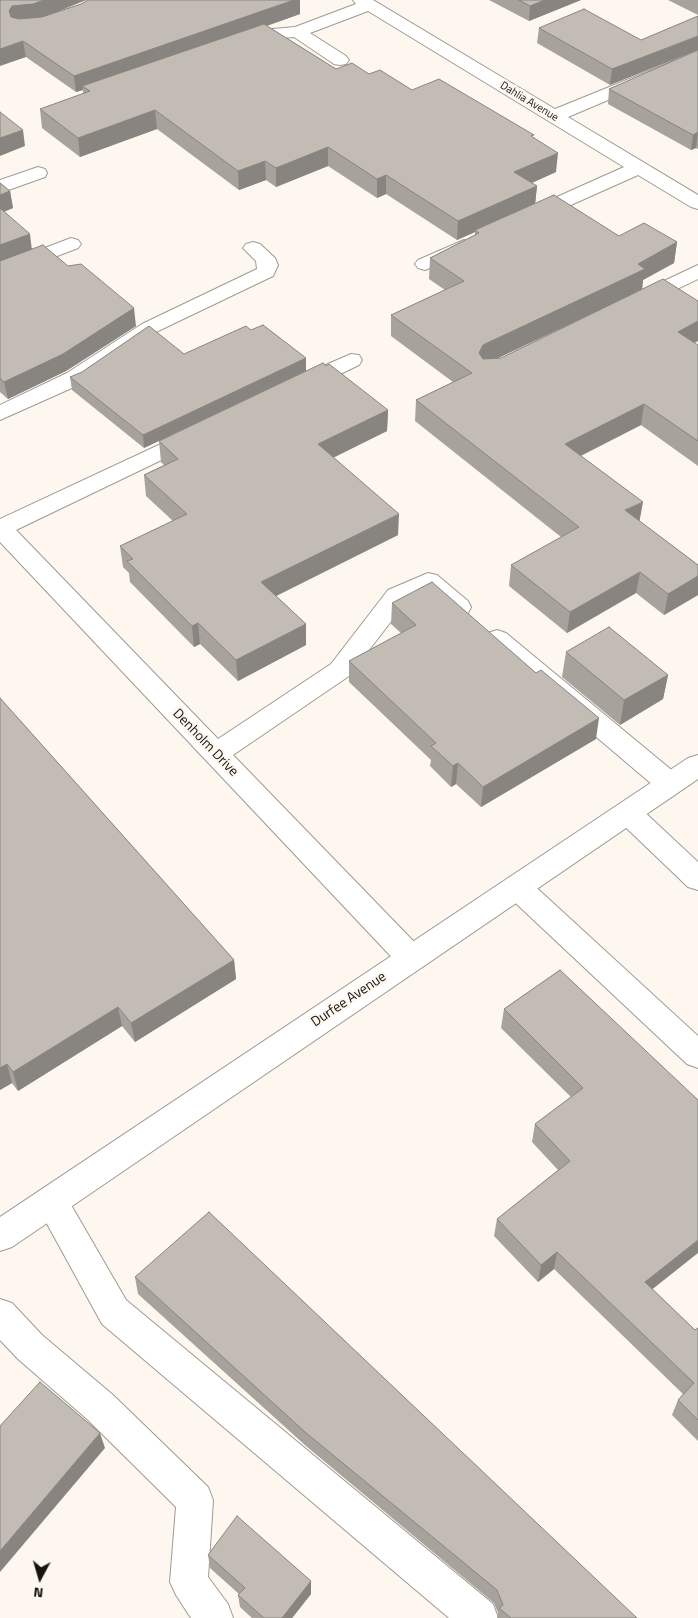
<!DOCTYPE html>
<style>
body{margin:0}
#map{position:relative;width:698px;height:1618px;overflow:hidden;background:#fdf7ef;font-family:"Titillium Web",sans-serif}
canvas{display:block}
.north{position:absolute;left:15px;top:1553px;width:50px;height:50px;-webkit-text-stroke:4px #fdf7ef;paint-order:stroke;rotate:186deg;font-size:14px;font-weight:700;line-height:20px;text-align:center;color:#161411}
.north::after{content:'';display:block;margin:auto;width:18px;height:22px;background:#161411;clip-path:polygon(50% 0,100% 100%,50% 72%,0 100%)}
</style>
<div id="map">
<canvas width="698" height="1618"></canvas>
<div class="north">N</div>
</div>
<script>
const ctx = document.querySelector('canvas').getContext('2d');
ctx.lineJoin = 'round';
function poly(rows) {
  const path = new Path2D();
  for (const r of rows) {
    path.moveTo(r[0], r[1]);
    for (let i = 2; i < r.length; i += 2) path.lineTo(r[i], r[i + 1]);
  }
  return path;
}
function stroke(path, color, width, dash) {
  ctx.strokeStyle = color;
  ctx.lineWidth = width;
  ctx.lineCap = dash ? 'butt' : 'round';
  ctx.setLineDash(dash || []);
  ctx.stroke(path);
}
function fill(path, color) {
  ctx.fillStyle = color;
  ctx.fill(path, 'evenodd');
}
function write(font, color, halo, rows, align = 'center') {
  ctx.font = font + ' "Titillium Web",sans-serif';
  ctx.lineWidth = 5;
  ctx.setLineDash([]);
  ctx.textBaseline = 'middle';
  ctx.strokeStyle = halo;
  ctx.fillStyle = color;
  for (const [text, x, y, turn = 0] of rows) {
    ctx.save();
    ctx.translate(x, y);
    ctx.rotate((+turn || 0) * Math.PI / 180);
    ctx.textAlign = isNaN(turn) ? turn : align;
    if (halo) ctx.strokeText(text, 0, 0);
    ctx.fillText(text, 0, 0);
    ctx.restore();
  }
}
const minor = poly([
 [353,0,373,0,555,109,698,51,698,62,568,117,698,195,698,209,691,207,638,175,535,221,528,223,521,221,518,217,521,213,624,167,368,11,310,33,346,56,349,60,346,64,340,65,334,64,294,37,270,39,243,48,237,47,234,43,237,39,262,30,295,27,356,4,353,0],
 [38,167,45,169,47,173,45,177,0,193,0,180,38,167],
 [71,238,78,240,81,244,78,248,0,278,0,265,71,238],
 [464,240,471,242,474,246,471,250,425,270,418,268,415,264,418,260,464,240],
 [253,242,260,244,275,258,278,265,273,276,156,332,83,383,0,420,0,405,67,373,142,324,257,269,256,261,243,248,246,244,253,242],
 [698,265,698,279,646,304,639,306,632,304,629,300,632,296,698,265],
 [351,354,359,355,362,360,359,365,307,390,299,392,291,390,288,385,291,380,351,354],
 [193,429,201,431,204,436,201,441,16,530,218,739,331,664,388,590,428,573,437,575,468,601,471,607,468,613,459,616,450,613,426,592,406,602,349,676,233,755,421,949,426,958,421,967,411,970,401,967,0,542,0,519,193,429],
 [497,630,506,633,680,777,684,784,680,791,670,794,660,791,488,645,484,639,488,633,497,630],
 [628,802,638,806,698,862,698,890,688,887,618,820,614,813,618,806,628,802],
 [517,876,527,879,698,1036,698,1068,687,1064,507,895,503,887,507,879,517,876],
 [51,1187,63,1191,126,1300,493,1604,498,1618,449,1618,102,1324,35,1202,39,1191,51,1187],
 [0,1299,12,1303,42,1335,113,1395,208,1487,213,1500,208,1577,228,1604,233,1618,191,1618,176,1595,170,1582,176,1507,87,1419,18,1359,0,1340,0,1299]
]);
const major = poly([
 [698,755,698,779,12,1247,0,1251,0,1217,688,758,698,755]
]);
stroke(minor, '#a09a92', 2);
stroke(major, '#a09a92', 2);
fill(minor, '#fff');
fill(major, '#fff');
fill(poly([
 [0,0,86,0,57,12,81,4,88,0,300,0,300,14,267,26,336,69,369,74,412,90,534,138,556,172,532,183,537,186,535,204,619,236,677,242,674,263,643,280,642,289,698,301,698,341,694,343,698,345,698,466,641,425,581,456,640,522,698,565,698,595,664,615,636,593,567,633,509,586,511,565,561,537,415,421,416,400,453,382,391,336,391,315,445,290,429,279,430,258,475,235,475,232,457,240,386,194,377,198,328,166,276,187,266,180,239,190,157,129,80,157,42,128,40,109,83,94,83,90,76,92,26,57],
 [610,305,501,358,498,358],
 [489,0,581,0,529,21],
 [668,0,698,0,698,15],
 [539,28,641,40,610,85,537,43],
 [698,50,698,149,696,148,691,150,608,104,609,89],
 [0,183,10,191,13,208,4,212,32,249,136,326,66,371,8,399,0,392],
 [251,330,306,358,306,371,144,448,72,390,70,377,184,354],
 [388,410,387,431,333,458,398,535,276,596,306,624,306,645,238,681,200,644,194,647,130,582,129,573,123,567,120,546,173,521,146,496,144,475,164,465,161,462,159,441],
 [392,603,596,739,481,807,456,784,451,787,430,766,431,760,349,682,349,661,401,633,391,624],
 [566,652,668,675,663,699,620,725,562,677],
 [0,698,234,960,236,979,135,1042,122,1026,18,1091,12,1083,0,1090],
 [560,970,652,1289,695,1330,698,1328,698,1441,672,1415,678,1400,683,1394,554,1269,538,1282,494,1236,497,1219,558,1170,532,1142,535,1124,571,1097,501,1028,504,1009],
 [135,1277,637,1618,497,1618,498,1613,494,1603,306,1446,138,1294],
 [208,1555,311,1581,311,1594,292,1618,252,1618,240,1607,238,1595,239,1594,210,1568]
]), '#a8a29c');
fill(poly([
 [44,0,86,0,36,20,11,27,9,11,12,6],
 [294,0,300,0,300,14,86,89,82,86,83,90,76,92,74,76],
 [545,0,581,0,529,21,530,6],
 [698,36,698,50,610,85,612,69],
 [23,41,26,57,0,66,0,49],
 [155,110,157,129,80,157,78,138],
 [23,130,25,146,0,156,0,138],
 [698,132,696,148,691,150,693,135],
 [328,147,328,166,276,187,276,168],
 [558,153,556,172,513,191,514,172],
 [265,161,266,180,239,190,238,171],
 [386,175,386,194,377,198,377,179],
 [537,186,535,205,475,230,475,232,457,240,458,221],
 [10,191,13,208,0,213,0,195],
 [30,234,32,251,0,263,0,245],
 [677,242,674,263,643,280,642,290,481,366,479,353,483,345,638,264],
 [134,308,136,326,66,371,8,399,4,382],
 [698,321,698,341,674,353,678,332],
 [306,358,306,371,144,448,143,435],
 [644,404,641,425,562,465,565,444],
 [388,410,387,431,318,465,318,444],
 [643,502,639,524,625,510],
 [399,514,398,535,262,603,261,582],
 [640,572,636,593,567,633,570,612],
 [698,576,698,595,664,615,668,594],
 [198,623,200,644,194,647,192,626],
 [306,624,306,645,238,681,236,660],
 [668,675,663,699,620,725,624,700],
 [599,718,596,739,481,807,483,787],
 [458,763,456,784,451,787,453,766],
 [234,960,236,979,135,1042,131,1023],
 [118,1007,122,1026,18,1091,13,1072],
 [7,1064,12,1083,0,1090,0,1068],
 [698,1240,698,1253,640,1299,645,1282],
 [557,1252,554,1269,538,1282,541,1265],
 [100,1433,105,1448,0,1572,0,1551],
 [311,1581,311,1594,292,1618,282,1618]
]), '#88847f');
const building = poly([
 [0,0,44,0,33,4,12,6,9,11,11,17,19,19,42,17,81,4,88,0,294,0,74,76,23,41,0,49,0,0],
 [519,0,545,0,530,6,519,0],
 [584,9,641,40,698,16,698,36,612,69,539,28,584,9],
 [264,24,336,69,352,63,369,74,380,70,412,90,439,79,534,135,531,136,558,153,514,172,537,186,458,221,386,175,377,179,328,147,276,168,265,161,238,171,155,110,78,138,40,109,90,91,82,86,264,24],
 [698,50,698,132,693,135,609,89,698,50],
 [0,112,23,130,0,138,0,112],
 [0,183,10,191,0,195,0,183],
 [554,195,619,236,644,223,677,242,638,264,645,269,483,345,479,353,483,359,501,358,663,279,698,301,698,321,678,332,698,345,698,441,644,404,565,444,643,502,625,510,698,565,698,576,668,594,640,572,570,612,511,565,579,527,416,400,472,373,391,315,464,281,430,258,479,233,475,230,554,195],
 [0,208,30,234,0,245,0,208],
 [43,245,68,266,81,264,134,308,63,354,4,382,0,378,0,261,43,245],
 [263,325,306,358,143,435,70,377,82,372,149,326,184,354,246,326,251,330,263,325],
 [323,363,326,366,329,364,388,410,318,444,399,514,261,582,306,624,236,660,198,623,192,626,127,561,133,559,120,546,187,514,144,475,178,459,159,441,323,363],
 [432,582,536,673,541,670,599,718,483,787,458,763,453,766,431,746,436,743,349,661,416,625,392,603,432,582],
 [609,627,668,675,624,700,566,652,609,627],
 [0,698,234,960,131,1023,118,1007,13,1072,7,1064,0,1068,0,698],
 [560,970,698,1100,698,1240,645,1282,695,1330,698,1328,698,1420,678,1400,694,1383,557,1252,541,1265,497,1219,570,1161,535,1124,583,1088,504,1009,560,970],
 [209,1212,637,1618,511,1618,499,1608,503,1605,497,1590,305,1432,135,1277,209,1212],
 [40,1382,100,1433,0,1551,0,1426,40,1382],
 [237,1516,311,1581,282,1618,264,1618,238,1595,245,1588,208,1555,237,1516]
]);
fill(building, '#c3bcb5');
stroke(building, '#88847f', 1);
write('11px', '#161411', '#fdf7ef', [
 ["Dahlia Avenue",529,102,31]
]);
write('14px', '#161411', '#fdf7ef', [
 ["Denholm Drive",205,743,46],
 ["Durfee Avenue",349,1000,-34]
]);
</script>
